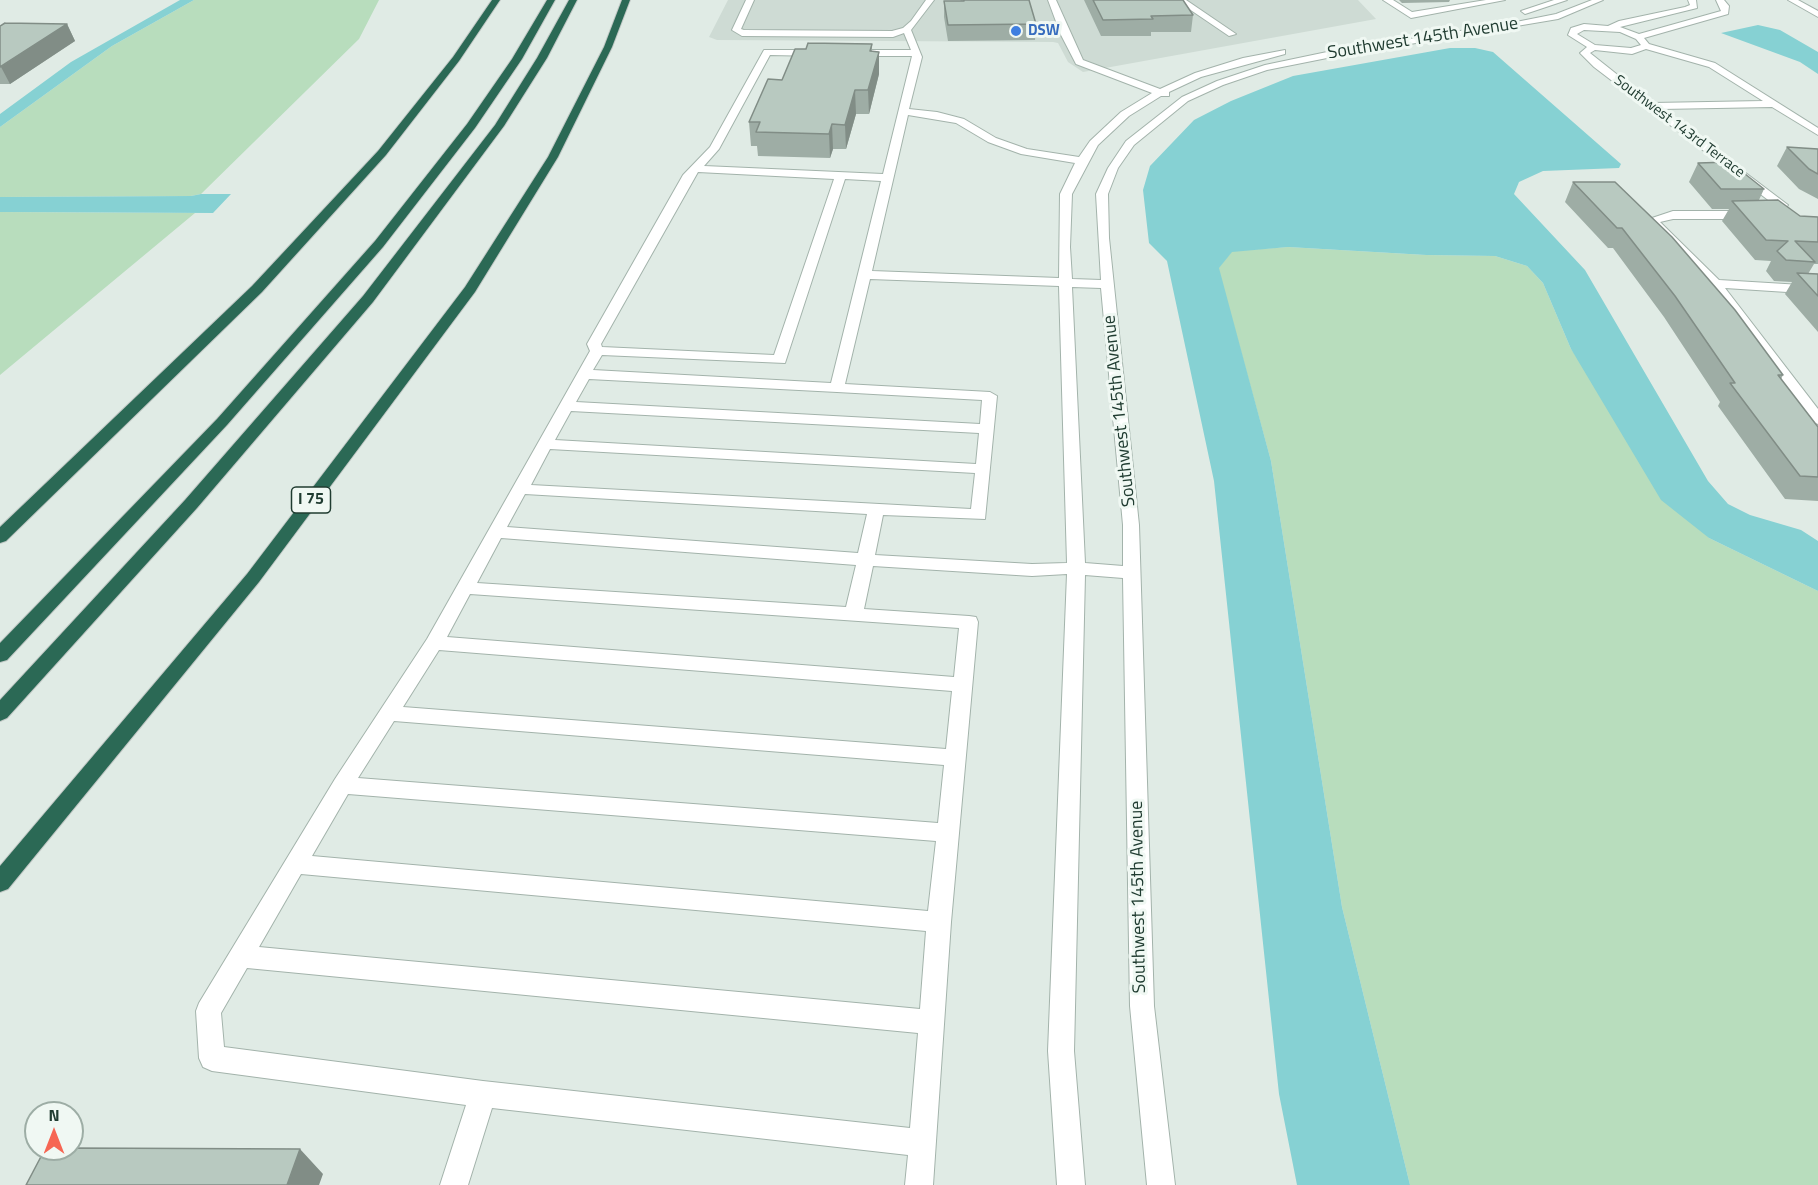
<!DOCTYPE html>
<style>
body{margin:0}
#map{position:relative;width:1818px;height:1185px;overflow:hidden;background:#e0ebe5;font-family:"Titillium Web",sans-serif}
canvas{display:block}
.north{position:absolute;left:24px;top:1101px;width:60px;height:60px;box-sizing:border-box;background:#f0f8f3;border:2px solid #9dada5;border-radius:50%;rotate:0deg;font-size:16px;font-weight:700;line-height:24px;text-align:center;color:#203c31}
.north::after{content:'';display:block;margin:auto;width:21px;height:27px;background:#f66653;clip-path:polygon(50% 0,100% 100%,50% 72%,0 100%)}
</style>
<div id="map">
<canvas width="1818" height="1185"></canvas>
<div class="north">N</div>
</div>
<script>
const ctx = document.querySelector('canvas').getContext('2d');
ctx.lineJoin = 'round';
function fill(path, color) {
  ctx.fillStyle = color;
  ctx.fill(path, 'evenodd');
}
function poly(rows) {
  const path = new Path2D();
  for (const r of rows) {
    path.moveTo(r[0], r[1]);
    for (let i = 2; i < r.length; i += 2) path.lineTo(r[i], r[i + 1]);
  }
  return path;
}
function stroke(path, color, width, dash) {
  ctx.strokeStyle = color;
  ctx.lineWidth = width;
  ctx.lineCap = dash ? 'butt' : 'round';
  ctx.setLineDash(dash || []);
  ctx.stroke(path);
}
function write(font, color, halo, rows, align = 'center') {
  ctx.font = font + ' "Titillium Web",sans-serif';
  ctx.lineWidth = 6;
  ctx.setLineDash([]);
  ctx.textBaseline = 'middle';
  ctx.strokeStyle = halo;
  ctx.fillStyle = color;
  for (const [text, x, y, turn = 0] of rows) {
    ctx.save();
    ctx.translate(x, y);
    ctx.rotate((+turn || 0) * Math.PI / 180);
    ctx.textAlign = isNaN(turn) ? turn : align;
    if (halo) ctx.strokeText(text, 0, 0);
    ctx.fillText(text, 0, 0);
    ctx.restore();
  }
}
fill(poly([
 [728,0,1358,0,1376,19,1083,72,1068,62,1058,43,1053,42,717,40,709,37]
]), '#cedbd4');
fill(poly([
 [194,0,379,0,359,39,201,194,191,196,0,197,0,127,112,46],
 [0,212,195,213,0,375],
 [1288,247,1426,255,1495,256,1527,266,1543,283,1571,349,1709,538,1818,591,1818,1185,1410,1185,1342,907,1271,461,1218,268,1232,251]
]), '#b8ddbd');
fill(poly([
 [180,0,194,0,112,46,0,127,0,114,71,62],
 [1758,25,1780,30,1818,52,1818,74,1800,62,1721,33],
 [1450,48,1475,48,1493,52,1621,164,1619,168,1543,171,1519,182,1514,194,1585,270,1708,481,1728,504,1750,515,1801,530,1818,541,1818,591,1709,538,1661,500,1571,349,1543,283,1527,266,1495,256,1426,255,1288,247,1232,252,1219,268,1271,461,1342,907,1410,1185,1297,1185,1279,1094,1214,481,1167,261,1149,243,1143,190,1150,166,1194,120,1231,101,1293,76],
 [201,194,231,194,213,213,0,212,0,197,191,196]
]), '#86d1d3');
const minor = poly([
 [746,0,754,0,741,29,744,30,892,31,903,28,911,21,926,0,934,0,911,30,922,57,909,109,937,112,964,119,996,138,1027,149,1079,157,1090,141,1121,112,1152,93,1076,64,1061,35,1048,0,1056,0,1083,60,1160,89,1195,73,1243,58,1285,50,1285,54,1201,77,1169,92,1169,96,1161,96,1129,116,1098,145,1072,194,1070,247,1072,279,1101,280,1096,194,1108,168,1126,141,1182,97,1217,81,1265,65,1327,52,1511,23,1556,14,1592,0,1603,0,1558,19,1327,58,1267,70,1223,85,1188,101,1134,145,1118,168,1108,194,1109,238,1139,525,1154,1006,1175,1185,1147,1185,1130,1006,1123,578,1085,575,1074,1051,1085,1185,1057,1185,1048,1051,1067,574,1032,576,873,566,864,609,969,616,976,617,978,622,951,922,933,1185,905,1185,908,1155,492,1108,468,1185,440,1185,466,1105,212,1071,203,1067,199,1058,196,1011,199,1003,335,779,427,639,590,351,587,344,683,175,710,147,764,50,818,50,823,53,818,56,770,55,719,149,704,166,883,174,912,56,854,56,849,53,854,50,911,50,904,33,893,37,742,36,732,30,746,0],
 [908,115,956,123,988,142,1021,154,1075,163,1060,194,1059,278,872,271,908,115],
 [698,172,834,179,774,355,602,347,601,344,698,172],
 [845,179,881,181,831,383,593,370,602,355,785,363,845,179],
 [870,279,1059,286,1067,563,1032,564,875,555,883,515,985,519,997,396,990,392,845,384,870,279],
 [1072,287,1101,288,1123,525,1123,566,1085,563,1072,287],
 [589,379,837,392,982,400,980,424,576,402,589,379],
 [571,411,979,433,976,464,555,440,571,411],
 [550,449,975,473,971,509,531,485,550,449],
 [525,494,867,514,858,553,507,527,525,494],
 [501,538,856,565,846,607,477,583,501,538],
 [470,594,959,628,954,677,447,637,470,594],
 [439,650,952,691,946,749,403,707,439,650],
 [394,721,944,765,938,823,358,778,394,721],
 [348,794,936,841,928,911,312,856,348,794],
 [301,874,926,931,920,1009,259,947,301,874],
 [247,968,918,1033,910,1128,483,1081,224,1047,221,1013,247,968],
 [1176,0,1186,0,1236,34,1229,36,1176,0],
 [1383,0,1393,0,1412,12,1486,0,1505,0,1411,18,1383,0],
 [1554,0,1567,0,1525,14,1521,11,1554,0],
 [1688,0,1696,0,1697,8,1620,27,1639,34,1721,11,1716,0,1724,0,1729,6,1728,14,1644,38,1649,44,1715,63,1818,128,1818,135,1772,107,1661,109,1788,205,1781,214,1760,219,1673,219,1660,222,1719,280,1818,286,1818,294,1725,288,1818,409,1818,424,1813,422,1710,287,1646,220,1673,211,1760,211,1773,209,1776,206,1594,67,1580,53,1587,47,1568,35,1571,28,1584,24,1608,26,1619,21,1685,7,1690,5,1688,0],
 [1584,30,1620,32,1636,39,1641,45,1631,48,1595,45,1577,34,1584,30],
 [1646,49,1709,67,1763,101,1653,103,1590,53,1595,50,1632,54,1646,49],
 [1788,0,1798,0,1818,11,1818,17,1788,0]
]);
const highway = poly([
 [492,0,500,0,459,61,386,155,262,292,6,541,0,543,0,527,252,286,378,151,453,57,492,0],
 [547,0,555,0,522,59,475,128,383,247,227,425,7,660,0,662,0,643,217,419,375,241,467,124,512,59,547,0],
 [569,0,577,0,547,58,504,126,373,302,197,508,7,718,0,721,0,700,185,500,363,296,495,125,537,58,569,0],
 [622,0,630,0,612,47,558,157,475,292,259,582,8,889,0,892,0,866,247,574,465,287,548,157,604,47,622,0]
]);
stroke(minor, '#a3b3ab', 2);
stroke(highway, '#c1c8c5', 2);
fill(minor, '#fff');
fill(highway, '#2b6955');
fill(poly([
 [960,0,1029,0,1036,24,1035,40,948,41,944,17,944,1,961,1],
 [1084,0,1183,0,1193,15,1191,32,1151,32,1151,36,1101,36],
 [1399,0,1450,0,1449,2,1402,3],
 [67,24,75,41,10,84,0,84,0,26],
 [872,44,872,51,879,74,869,114,856,114,846,149,833,149,830,158,758,156,757,146,751,146,749,122,782,80],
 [1787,147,1818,149,1818,199,1799,189,1777,166],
 [1698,163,1764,189,1759,200,1800,216,1818,217,1818,264,1814,264,1808,274,1818,274,1818,332,1785,294,1792,282,1774,281,1766,271,1771,261,1755,260,1722,221,1729,209,1712,209,1689,182],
 [1573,182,1783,375,1781,379,1818,427,1818,501,1785,499,1718,406,1720,402,1664,317,1613,248,1608,248,1565,202]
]), '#9eada5');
fill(poly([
 [67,24,75,41,10,84,1,67],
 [879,52,879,74,869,114,868,90],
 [855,90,856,114,846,149,845,125],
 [832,124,833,149,830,158,829,134],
 [300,1149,323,1174,319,1185,287,1185]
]), '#818d86');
const building = poly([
 [964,0,1029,0,1036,24,948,25,944,1,964,1,964,0],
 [1093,0,1183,0,1193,15,1151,16,1153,19,1103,20,1093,0],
 [5,23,67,24,0,67,0,26,5,23],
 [808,43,872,44,870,51,879,52,868,90,855,90,845,125,832,124,829,134,756,132,760,122,749,122,768,79,782,80,795,49,806,49,808,43],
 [1787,147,1818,149,1818,174,1809,169,1787,147],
 [1730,162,1764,189,1721,189,1698,163,1730,162],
 [1573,182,1615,182,1672,237,1735,310,1783,375,1778,375,1818,427,1818,477,1800,476,1730,383,1735,383,1675,296,1622,228,1617,228,1573,182],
 [1778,200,1800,216,1818,217,1818,242,1795,241,1815,262,1786,260,1777,251,1788,241,1766,240,1732,201,1778,200],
 [1797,273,1818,274,1818,296,1797,273],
 [72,1148,300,1149,287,1185,26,1185,45,1149,72,1149,72,1148]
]);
fill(building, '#b8c9c0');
stroke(building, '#818d86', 1.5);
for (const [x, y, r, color] of [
 [1016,31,6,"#3f7fe0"]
]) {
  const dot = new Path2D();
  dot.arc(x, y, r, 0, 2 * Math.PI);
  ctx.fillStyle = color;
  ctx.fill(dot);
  stroke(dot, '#f0f8f3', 2);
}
write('bold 15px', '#366cbe', '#f0f8f3', [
 ["DSW",1028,31]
], 'left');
write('15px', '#203c31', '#f0f8f3', [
 ["Southwest 143rd Terrace",1679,127,37]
]);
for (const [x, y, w] of [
 [311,500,39]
]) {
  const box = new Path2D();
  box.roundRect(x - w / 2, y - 13, w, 26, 4.5);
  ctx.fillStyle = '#f0f8f3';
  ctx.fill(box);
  stroke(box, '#203c31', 1.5);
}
write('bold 16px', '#203c31', null, [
 ["I 75",311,500]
]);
write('18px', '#203c31', '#f0f8f3', [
 ["Southwest 145th Avenue",1423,39,-9],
 ["Southwest 145th Avenue",1120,411,-96],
 ["Southwest 145th Avenue",1139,897,-91]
]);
</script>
